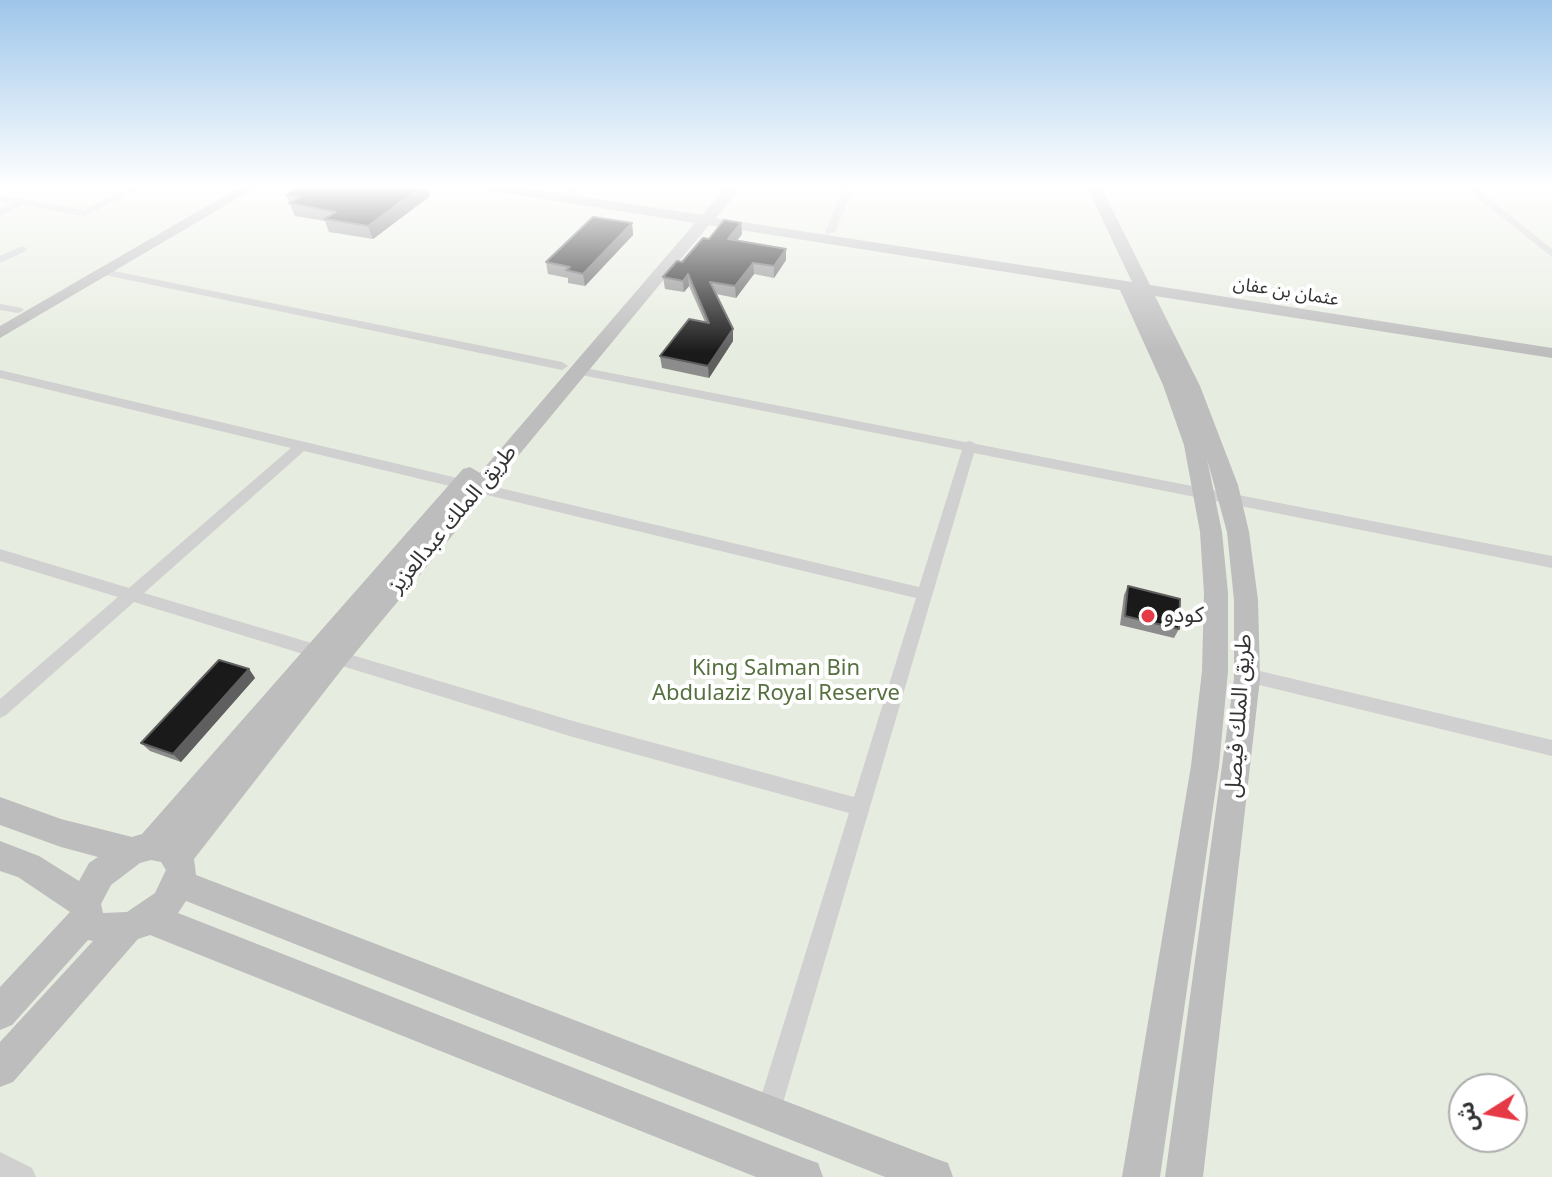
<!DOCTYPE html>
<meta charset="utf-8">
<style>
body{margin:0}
#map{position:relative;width:1552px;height:1177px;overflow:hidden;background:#fff;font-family:"Noto Sans","Noto Sans Arabic",sans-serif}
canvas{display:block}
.north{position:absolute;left:1448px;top:1073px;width:80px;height:80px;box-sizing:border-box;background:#fff;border:2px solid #adadad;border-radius:50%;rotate:259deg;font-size:22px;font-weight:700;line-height:32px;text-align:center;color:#333}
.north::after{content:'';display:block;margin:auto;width:28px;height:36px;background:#e63946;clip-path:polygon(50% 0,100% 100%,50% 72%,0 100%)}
</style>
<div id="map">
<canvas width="1552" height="1177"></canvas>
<div class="north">ش</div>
</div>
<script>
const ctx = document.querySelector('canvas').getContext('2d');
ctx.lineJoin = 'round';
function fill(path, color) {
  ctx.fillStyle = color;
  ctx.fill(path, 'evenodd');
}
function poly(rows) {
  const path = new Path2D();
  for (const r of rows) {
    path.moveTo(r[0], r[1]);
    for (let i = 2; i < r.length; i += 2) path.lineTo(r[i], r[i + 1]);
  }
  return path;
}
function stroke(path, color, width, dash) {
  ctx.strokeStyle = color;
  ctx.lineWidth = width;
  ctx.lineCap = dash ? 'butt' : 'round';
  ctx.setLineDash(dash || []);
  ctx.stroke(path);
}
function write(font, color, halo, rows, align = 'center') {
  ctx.font = font + ' "Noto Sans","Noto Sans Arabic",sans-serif';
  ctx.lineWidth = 8;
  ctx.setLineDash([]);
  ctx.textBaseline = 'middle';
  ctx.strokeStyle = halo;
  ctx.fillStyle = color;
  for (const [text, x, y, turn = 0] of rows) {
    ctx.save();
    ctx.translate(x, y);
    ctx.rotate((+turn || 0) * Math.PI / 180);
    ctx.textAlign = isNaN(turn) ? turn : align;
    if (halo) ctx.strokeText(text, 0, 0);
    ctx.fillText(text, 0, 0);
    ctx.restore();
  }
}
fill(poly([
 [0,187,1552,187,1552,1177,0,1177],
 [1464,1089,1512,1089,1512,1137,1464,1137]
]), '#e6ecdf');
fill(poly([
 [130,187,143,187,85,216,23,205,0,216,0,209,12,203,0,201,0,195,84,210,130,187],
 [571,187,581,187,573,195,567,195,565,193,571,187],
 [844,187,854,187,835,232,826,234,825,232,844,187],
 [1464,187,1475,187,1552,249,1552,257,1464,187],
 [22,246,27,249,26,251,0,263,0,256,22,246],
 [104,269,562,362,568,366,562,370,100,274,99,272,104,269],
 [0,304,22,308,24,310,18,313,0,310,0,304],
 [580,367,965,442,970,441,976,444,1552,556,1552,568,974,453,780,1113,777,1122,768,1125,759,1122,756,1113,849,813,573,737,134,602,6,715,0,718,0,699,118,597,0,561,0,549,129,588,291,448,0,378,0,370,919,587,962,450,576,374,574,371,580,367],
 [304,451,916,598,854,797,573,721,144,593,304,451],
 [1247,668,1552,740,1552,756,1247,682,1241,680,1238,675,1241,670,1247,668],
 [0,1152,32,1168,36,1177,0,1177,0,1152]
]), '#d0d0d0');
fill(poly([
 [240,187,257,187,0,338,0,326,240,187],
 [485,187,520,187,702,215,726,187,741,187,716,218,1132,282,1087,187,1101,187,1150,285,1552,348,1552,358,1155,296,1200,386,1238,485,1249,532,1258,600,1260,679,1203,1177,1165,1177,1234,679,1234,600,1227,532,1207,459,1222,532,1228,593,1228,671,1219,766,1160,1177,1122,1177,1191,766,1202,671,1204,593,1200,532,1184,445,1163,385,1120,290,709,225,346,664,194,859,196,875,934,1158,948,1163,953,1177,885,1177,186,901,178,913,804,1158,818,1163,823,1177,756,1177,150,935,138,939,13,1082,0,1087,0,1042,93,941,88,940,12,1025,0,1030,0,987,70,912,18,877,0,871,0,841,39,856,79,881,89,863,98,857,61,847,0,825,0,797,61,819,132,837,142,834,463,469,470,467,480,473,695,223,492,191,485,187],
 [151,860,161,862,166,870,155,893,127,912,103,913,101,904,111,885,140,863,151,860]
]), '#bdbdbd');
fill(poly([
 [298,187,427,187,430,196,373,239,329,232,325,221,295,216,286,195],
 [632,223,633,235,585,286,568,283,568,278,548,274,546,262],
 [741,223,742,234,737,241,786,249,786,260,774,278,754,274,736,298,716,294,733,329,733,341,709,378,662,368,660,356,705,322,689,286,684,292,665,289,663,277,709,239],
 [1128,586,1179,629,1174,638,1120,625,1124,595],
 [249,669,255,678,181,762,150,751,141,743]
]), '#8c8c8c');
fill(poly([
 [421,187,427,187,430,196,373,239,368,226],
 [632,223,633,235,585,286,583,274],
 [741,223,742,234,729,250,728,239],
 [786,249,786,260,774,278,774,266],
 [753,263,754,274,736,298,735,286],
 [688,274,689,286,684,292,683,281],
 [733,329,733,341,709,378,708,366],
 [249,669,255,678,181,762,173,754]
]), '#5f5f5f');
const building = poly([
 [298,187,421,187,368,226,324,219,336,212,289,203,300,197,286,195,298,187],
 [593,217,632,223,583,274,566,270,570,267,546,262,593,217],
 [724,220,741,223,728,239,786,249,774,266,753,263,735,286,710,282,733,329,708,366,660,356,689,319,709,323,688,274,683,281,663,277,677,261,682,262,703,238,709,239,724,220],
 [1128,586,1180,599,1179,629,1125,616,1128,586],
 [219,660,249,669,173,754,141,743,219,660]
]);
fill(building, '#1a1a1a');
stroke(building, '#5f5f5f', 2);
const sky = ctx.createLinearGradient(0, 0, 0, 352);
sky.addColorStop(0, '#9ec6ea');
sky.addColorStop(0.53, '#fff');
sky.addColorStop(1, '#ffffff00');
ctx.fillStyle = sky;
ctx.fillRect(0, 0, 1552, 352);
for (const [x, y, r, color] of [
 [1148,616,8,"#e63946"]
]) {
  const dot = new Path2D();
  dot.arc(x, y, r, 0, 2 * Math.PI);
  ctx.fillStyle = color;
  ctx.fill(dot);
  stroke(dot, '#fff', 3);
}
write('18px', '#333', '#fff', [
 ["عثمان بن عفان",1286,292,9]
]);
write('22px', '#333', '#fff', [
 ["طريق الملك عبدالعزيز",453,519,-50],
 ["طريق الملك فيصل",1239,716,-86]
]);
write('22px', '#333', '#fff', [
 ["كودو",1164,616]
], 'left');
write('22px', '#56703f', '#fff', [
 ["King Salman Bin",776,669],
 ["Abdulaziz Royal Reserve",776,694]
]);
</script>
